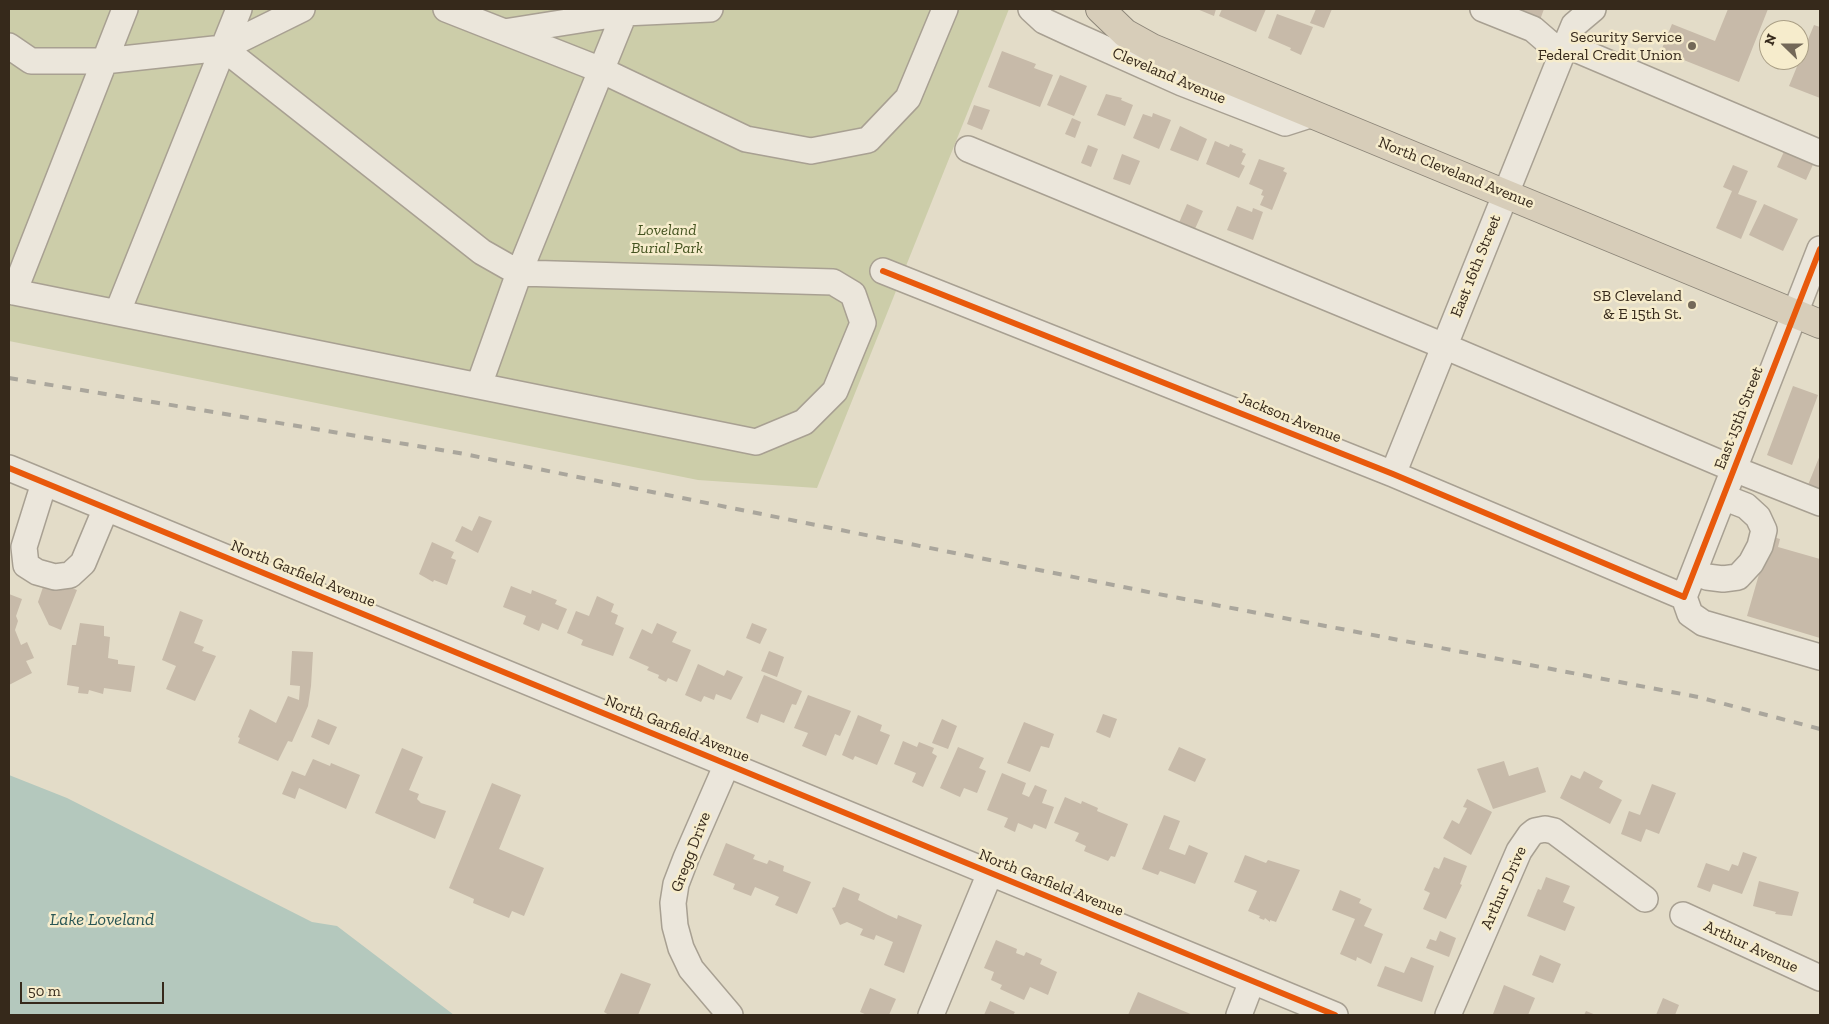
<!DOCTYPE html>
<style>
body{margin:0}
#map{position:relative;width:1829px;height:1024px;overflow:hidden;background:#e3dcc8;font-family:"Zilla Slab",serif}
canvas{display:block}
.frame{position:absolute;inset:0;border:10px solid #36291b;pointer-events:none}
.north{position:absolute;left:1759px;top:20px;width:50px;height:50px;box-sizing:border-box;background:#f6eccc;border:1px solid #a99e85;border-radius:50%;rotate:292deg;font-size:14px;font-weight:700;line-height:20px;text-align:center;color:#36291b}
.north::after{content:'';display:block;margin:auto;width:18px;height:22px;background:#736858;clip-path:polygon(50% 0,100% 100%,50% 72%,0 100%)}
.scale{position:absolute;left:20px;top:982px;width:144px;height:22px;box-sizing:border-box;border:2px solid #36291b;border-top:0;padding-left:6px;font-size:15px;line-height:18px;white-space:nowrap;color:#36291b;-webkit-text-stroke:4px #f6eccc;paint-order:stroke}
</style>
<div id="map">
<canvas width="1829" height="1024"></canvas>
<div class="frame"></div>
<div class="north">N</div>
<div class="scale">50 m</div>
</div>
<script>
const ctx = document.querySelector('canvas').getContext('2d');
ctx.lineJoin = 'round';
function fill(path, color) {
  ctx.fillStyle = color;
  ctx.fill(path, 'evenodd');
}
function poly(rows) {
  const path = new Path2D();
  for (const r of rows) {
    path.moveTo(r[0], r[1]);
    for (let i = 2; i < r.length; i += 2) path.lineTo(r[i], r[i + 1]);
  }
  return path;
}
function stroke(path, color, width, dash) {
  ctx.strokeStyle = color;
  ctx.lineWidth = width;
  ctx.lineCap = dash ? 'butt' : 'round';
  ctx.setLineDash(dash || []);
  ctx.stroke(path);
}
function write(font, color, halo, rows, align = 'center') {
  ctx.font = font + ' "Zilla Slab",serif';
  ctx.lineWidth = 5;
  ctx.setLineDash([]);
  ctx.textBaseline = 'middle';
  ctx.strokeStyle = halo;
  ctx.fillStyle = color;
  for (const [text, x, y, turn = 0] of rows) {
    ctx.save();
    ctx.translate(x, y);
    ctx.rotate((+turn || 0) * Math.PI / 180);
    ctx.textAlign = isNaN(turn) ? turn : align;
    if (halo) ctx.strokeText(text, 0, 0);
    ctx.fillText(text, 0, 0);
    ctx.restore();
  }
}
fill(poly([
 [9,9,1009,9,817,488,698,480,9,341]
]), '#cccda9');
fill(poly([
 [9,775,67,798,312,922,337,926,454,1015,9,1015]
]), '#b4c8bd');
fill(poly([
 [1197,9,1216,9,1214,16],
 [1222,9,1266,9,1256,32,1219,16],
 [1316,9,1332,9,1324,28,1310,23],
 [1511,9,1544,9,1540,20],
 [1728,9,1768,9,1739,82,1661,51,1672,24,1715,41],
 [1277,14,1313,27,1301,55,1290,50,1291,48,1268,38],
 [1814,25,1820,27,1820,98,1789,86],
 [1002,51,1036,64,1034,68,1053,75,1040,107,988,87],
 [1060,75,1087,86,1074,116,1047,105],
 [1106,94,1122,98,1121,100,1133,105,1125,126,1097,115],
 [974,105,990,110,982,130,967,124],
 [1153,113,1171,120,1159,149,1133,138,1143,114,1152,117],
 [1072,118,1081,122,1075,138,1065,134],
 [1180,126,1207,139,1198,161,1170,150],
 [1215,141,1229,147,1230,144,1243,149,1242,152,1246,154,1241,164,1245,166,1239,178,1206,164],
 [1088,145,1098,149,1091,167,1081,163],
 [1787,145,1816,158,1806,180,1777,167],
 [1122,154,1140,161,1130,185,1113,179],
 [1259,159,1285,168,1283,171,1287,173,1272,210,1260,205,1264,196,1261,195,1263,190,1249,184],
 [1733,165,1748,171,1738,194,1757,201,1741,239,1716,228,1732,191,1723,187],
 [1187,204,1203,211,1194,231,1178,225],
 [1764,204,1798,219,1783,251,1749,235],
 [1237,206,1252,212,1253,208,1263,212,1253,240,1227,230],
 [1793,386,1818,395,1792,465,1767,455],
 [1820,455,1820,490,1808,485],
 [479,516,492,521,478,553,455,541,462,526,472,531],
 [1770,536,1780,539,1778,547,1820,559,1820,638,1747,616],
 [432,542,454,552,451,558,456,560,447,585,434,580,433,582,419,574],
 [46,578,77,590,61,630,49,625,38,602],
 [511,586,531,594,532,590,557,600,555,604,567,609,558,630,542,623,539,631,523,624,526,616,503,607],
 [9,594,22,599,16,616,18,621,15,630,21,645,27,642,34,658,26,661,32,673,9,685],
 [597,596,614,604,611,612,618,615,615,624,624,628,613,656,581,645,583,640,567,633,576,611,589,616],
 [180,611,203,620,194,643,204,647,202,651,216,656,195,701,166,689,176,666,162,660],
 [80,623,104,626,104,636,110,637,108,658,118,660,118,664,135,666,131,692,104,688,103,694,89,690,88,694,78,693,79,687,67,685,72,645,76,645],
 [657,623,677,632,672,642,691,650,677,682,668,678,666,682,658,678,659,675,647,670,649,667,629,658,642,629,652,634],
 [752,623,767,629,760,644,746,638],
 [292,651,313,652,311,686,308,706,292,742,288,741,278,761,238,743,240,738,238,737,250,709,276,723,288,696,299,700,300,686,290,685],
 [769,651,784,657,777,677,761,671],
 [698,664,724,676,727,670,743,677,731,700,716,694,714,700,704,696,701,702,685,695],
 [764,675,802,691,796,705,792,704,784,723,761,714,758,723,746,718],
 [808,695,851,711,840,736,835,734,826,756,802,746,808,733,794,728],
 [1103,714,1117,719,1110,738,1096,732],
 [858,715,882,725,880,731,890,735,877,765,855,756,853,760,842,755],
 [318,719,337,727,329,745,311,737],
 [942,719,957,726,948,749,932,743],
 [1024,722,1054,734,1049,748,1041,746,1030,772,1007,763],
 [903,741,917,747,919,742,934,748,932,753,937,756,923,787,912,782,916,773,894,764],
 [958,747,984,758,979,768,986,771,977,793,964,788,960,797,940,788],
 [1179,747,1206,759,1195,782,1168,770],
 [402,748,423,757,409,790,419,794,417,799,421,803,446,811,435,839,375,813],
 [313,759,330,766,331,763,360,775,346,809,299,788,295,799,282,794,292,771,305,776],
 [1504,761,1509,776,1538,767,1546,792,1493,809,1477,769],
 [1584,771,1603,781,1599,788,1622,800,1610,824,1560,798,1571,775,1580,779],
 [1002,773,1026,783,1022,794,1029,797,1035,785,1047,790,1042,803,1054,807,1046,829,1034,824,1032,829,1018,823,1015,832,1004,827,1008,818,987,810],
 [492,783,521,795,499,849,544,868,524,916,512,911,509,918,473,903,474,899,449,888],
 [1652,784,1676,793,1659,834,1646,829,1641,842,1621,834,1629,811,1640,815],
 [1065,797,1081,804,1082,801,1098,808,1097,811,1128,824,1115,857,1111,856,1108,861,1084,851,1086,846,1075,841,1079,833,1054,823],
 [1467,799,1492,812,1471,855,1443,838,1452,820,1459,824,1467,808,1463,807],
 [1164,815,1180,821,1169,849,1185,855,1189,845,1208,853,1195,884,1160,871,1158,875,1142,869],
 [726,843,755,855,753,859,767,864,769,860,784,866,783,871,811,882,797,914,775,905,779,897,755,887,751,896,733,889,735,884,713,875],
 [1743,852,1757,857,1742,894,1713,884,1710,892,1697,887,1706,863,1729,871,1732,864,1738,866],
 [1245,855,1266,863,1268,860,1300,870,1276,922,1270,920,1270,922,1265,918,1264,920,1259,918,1260,916,1248,911,1257,891,1234,882],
 [1444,857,1467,866,1460,884,1462,885,1446,919,1423,909,1430,893,1424,890,1434,867,1439,869],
 [1546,877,1570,886,1563,902,1575,907,1565,931,1527,916,1538,889,1541,890],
 [1759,881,1799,892,1792,916,1775,914,1776,912,1753,906],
 [843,887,860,894,858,900,888,915,897,919,898,915,922,925,904,973,884,965,893,942,876,935,874,940,860,935,863,929,847,922,840,925,832,908,835,907],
 [1340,890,1361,899,1359,903,1372,909,1364,926,1383,934,1371,964,1357,957,1356,961,1340,954,1355,919,1332,910],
 [1440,931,1456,938,1449,957,1426,948,1430,939,1436,941],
 [996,940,1017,949,1016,953,1024,956,1026,952,1042,959,1040,964,1057,972,1048,995,1030,987,1024,1000,1000,989,1002,985,991,980,994,972,984,968],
 [1540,955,1561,964,1553,983,1532,975],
 [1411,957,1434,966,1422,1002,1377,986,1385,966,1404,973],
 [621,973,651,984,638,1015,609,1015,604,1012],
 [1504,985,1535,998,1528,1015,1493,1014],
 [870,988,896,999,889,1015,867,1015,860,1012],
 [1138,992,1193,1015,1128,1015],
 [1663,998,1679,1005,1675,1015,1656,1015],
 [990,1001,1015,1012,1013,1015,984,1015],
 [1586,1011,1596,1015,1584,1015]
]), '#c7baa9');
const minor = poly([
 [446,9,601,70,746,139,811,151,868,140,908,98,945,9],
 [1031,9,1044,21,1070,33,1182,83,1285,123,1313,114],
 [1483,9,1533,29,1562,54],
 [504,32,624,13,710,9],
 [1566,45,1820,153],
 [9,46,31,61,104,61,223,48,302,9],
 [968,149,1444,346,1734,469,1820,503],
 [883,271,1393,474,1684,597],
 [9,291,756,442,804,422,835,391,863,323,853,294,833,282,519,273,482,252,223,48],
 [14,292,125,9],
 [118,311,239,9],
 [479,385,519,273,626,9],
 [9,468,1335,1015],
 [1393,474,1562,54,1574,25,1593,9],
 [44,483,24,547,26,565,37,572,55,577,70,575,83,563,106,508],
 [1694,572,1707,577,1723,579,1738,577,1751,563,1760,546,1764,530,1758,517,1746,506,1723,497],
 [1684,597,1820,249],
 [1684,597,1690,614,1703,623,1820,657],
 [727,764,686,858,676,884,673,903,675,926,681,948,691,969,730,1015],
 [1683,915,1820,978],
 [931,1015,990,873],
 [1239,1015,1252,981],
 [1448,1015,1519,851,1530,835,1535,831,1545,829,1554,831,1645,899]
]);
const highway = poly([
 [1100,9,1125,33,1152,48,1820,324]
]);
stroke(minor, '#a8a092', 28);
stroke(highway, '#8d8679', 30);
stroke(minor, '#ebe6db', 25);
stroke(highway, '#d7cdb9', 28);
stroke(poly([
 [9,378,459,453,1158,594,1698,697,1820,729]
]), '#aaa69c', 4, [9, 9]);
stroke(poly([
 [883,271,1393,474,1684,597,1820,249],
 [9,468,1335,1015]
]), '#e8590c', 6);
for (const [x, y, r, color] of [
 [1692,46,5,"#736858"],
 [1692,305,5,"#736858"]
]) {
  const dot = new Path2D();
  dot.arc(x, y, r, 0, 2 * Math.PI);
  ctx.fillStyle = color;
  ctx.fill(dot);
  stroke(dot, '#f6eccc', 2);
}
write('16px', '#36291b', '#f6eccc', [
 ["Security Service",1682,37],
 ["Federal Credit Union",1682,55],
 ["SB Cleveland",1682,296],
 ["& E 15th St.",1682,314]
], 'right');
write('16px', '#36291b', '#f6eccc', [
 ["Cleveland Avenue",1169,76,23],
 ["North Cleveland Avenue",1456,173,22],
 ["East 16th Street",1476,266,-68],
 ["Jackson Avenue",1290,418,22],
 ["East 15th Street",1739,418,-69],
 ["North Garfield Avenue",303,574,22],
 ["North Garfield Avenue",677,729,22],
 ["Gregg Drive",691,852,-69],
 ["North Garfield Avenue",1051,883,22],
 ["Arthur Drive",1504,888,-66],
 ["Arthur Avenue",1751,947,25]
]);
write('italic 16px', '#445320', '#f6eccc', [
 ["Loveland",667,230],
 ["Burial Park",667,248]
]);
write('italic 18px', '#295655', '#f6eccc', [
 ["Lake Loveland",102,920]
]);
</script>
